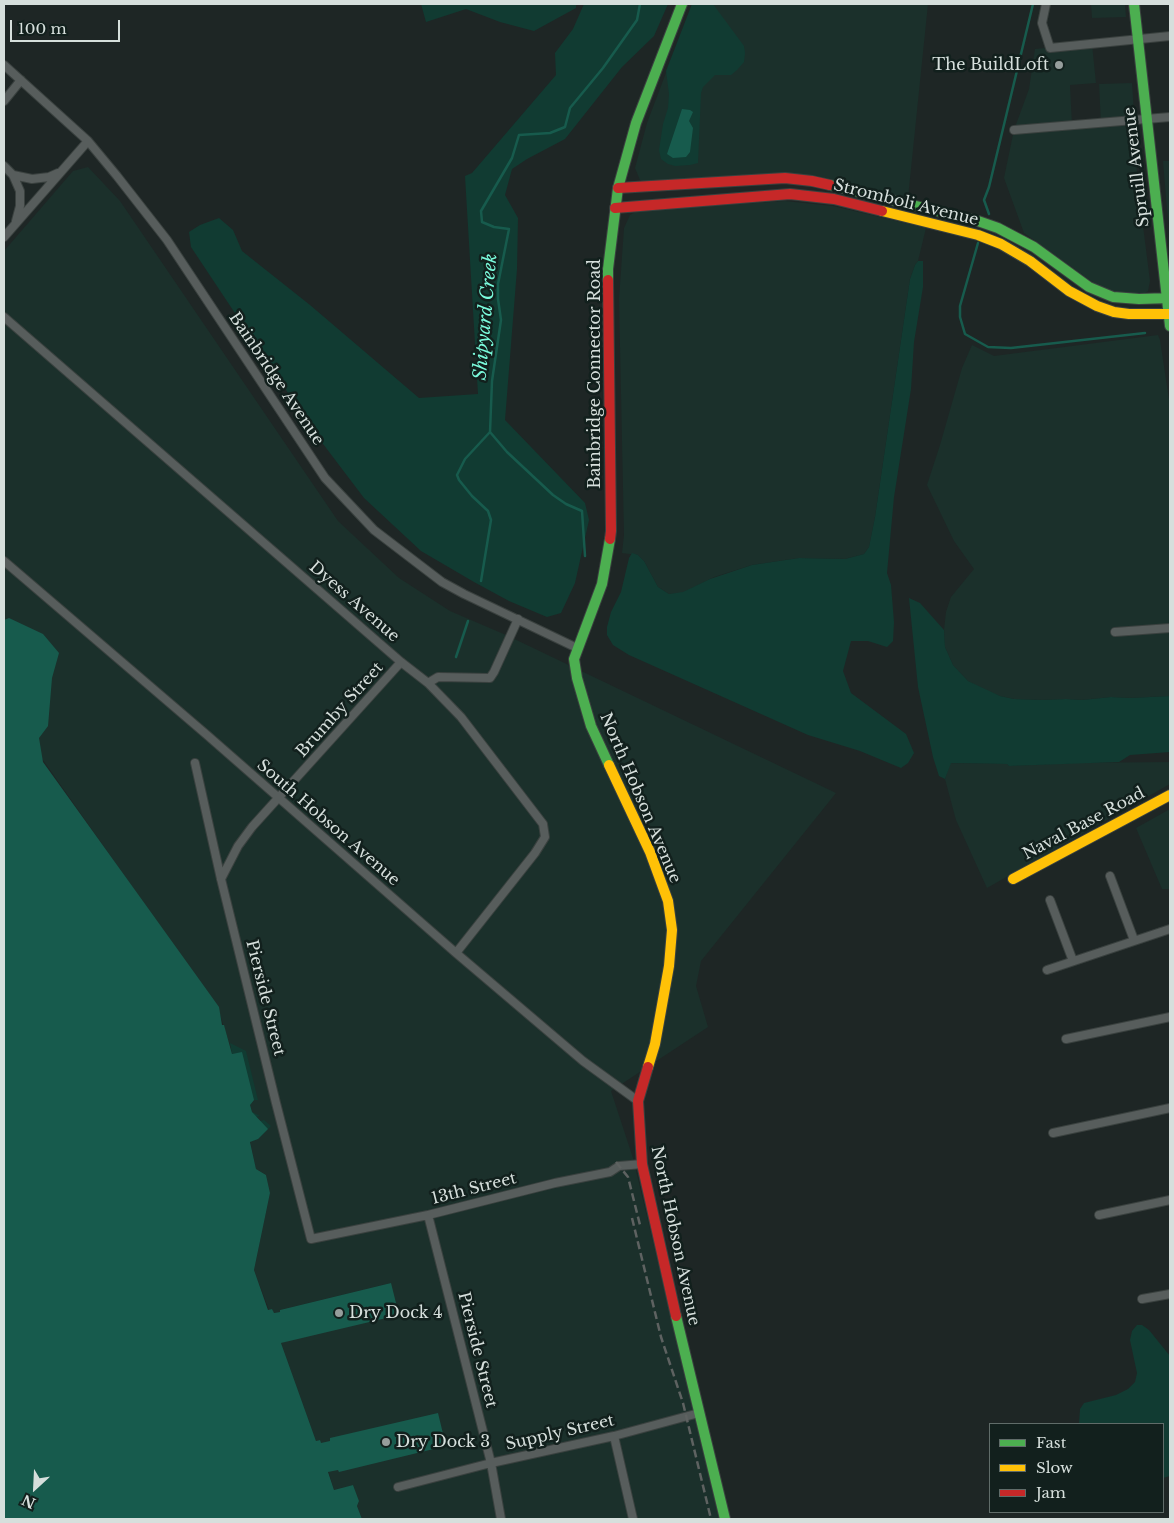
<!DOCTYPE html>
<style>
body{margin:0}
#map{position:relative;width:1174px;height:1523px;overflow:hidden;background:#1e2625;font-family:"Libre Baskerville",serif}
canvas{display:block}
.frame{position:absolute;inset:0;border:5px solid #d6dfdc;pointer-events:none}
.legend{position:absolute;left:989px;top:1423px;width:175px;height:90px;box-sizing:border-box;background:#12201d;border:1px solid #606c69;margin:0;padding:6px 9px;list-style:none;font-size:15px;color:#d6dfdc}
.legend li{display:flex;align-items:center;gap:10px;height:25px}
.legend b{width:25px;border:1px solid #606c69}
.north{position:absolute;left:10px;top:1463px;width:50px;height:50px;-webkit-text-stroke:4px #12201d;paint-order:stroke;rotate:205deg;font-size:14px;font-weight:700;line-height:20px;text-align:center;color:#d6dfdc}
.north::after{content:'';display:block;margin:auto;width:18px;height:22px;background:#d6dfdc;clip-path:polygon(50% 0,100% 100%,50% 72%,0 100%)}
.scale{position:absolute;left:10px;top:20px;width:110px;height:22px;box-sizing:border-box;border:2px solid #d6dfdc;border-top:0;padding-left:6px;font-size:15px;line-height:18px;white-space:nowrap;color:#d6dfdc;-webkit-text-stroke:4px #12201d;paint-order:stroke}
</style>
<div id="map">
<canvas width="1174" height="1523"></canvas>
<div class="frame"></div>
<ul class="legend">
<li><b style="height:6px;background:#4caf50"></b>Fast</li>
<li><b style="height:6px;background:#ffc107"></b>Slow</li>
<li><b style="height:6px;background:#c62828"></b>Jam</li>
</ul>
<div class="north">N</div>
<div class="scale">100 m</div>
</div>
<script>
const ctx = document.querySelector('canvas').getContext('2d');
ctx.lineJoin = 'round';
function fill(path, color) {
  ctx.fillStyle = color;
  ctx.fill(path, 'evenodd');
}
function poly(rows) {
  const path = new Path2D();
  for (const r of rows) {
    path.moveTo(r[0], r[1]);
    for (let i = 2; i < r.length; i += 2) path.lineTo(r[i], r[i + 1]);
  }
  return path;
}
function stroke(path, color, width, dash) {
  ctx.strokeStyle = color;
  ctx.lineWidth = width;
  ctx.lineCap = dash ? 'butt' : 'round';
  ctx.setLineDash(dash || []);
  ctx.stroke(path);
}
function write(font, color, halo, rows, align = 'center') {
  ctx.font = font + ' "Libre Baskerville",serif';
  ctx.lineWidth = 5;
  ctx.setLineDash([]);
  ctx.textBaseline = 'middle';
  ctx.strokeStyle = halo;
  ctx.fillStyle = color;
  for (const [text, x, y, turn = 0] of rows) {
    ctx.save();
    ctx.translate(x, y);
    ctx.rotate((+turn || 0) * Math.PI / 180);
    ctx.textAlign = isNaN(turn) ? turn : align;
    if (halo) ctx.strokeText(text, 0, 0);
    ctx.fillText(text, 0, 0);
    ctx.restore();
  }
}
fill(poly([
 [692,4,928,4,908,198,815,176,786,175,645,183,640,180,635,168,647,123],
 [1091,4,1125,4,1126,17,1092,18],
 [1092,44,1096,83,1070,85,1072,125,1101,123,1099,84,1132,83,1134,112,1138,128,1133,132,1141,210,1150,281,1148,291,1140,296,1117,293,1098,286,1024,233,1004,178,1014,130,1029,89,1035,49],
 [1163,161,1170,161,1170,231,1167,209],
 [88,167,120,201,338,521,399,578,450,611,506,635,836,793,701,961,696,986,708,1027,611,1091,633,1158,719,1519,362,1519,357,1506,359,1501,353,1485,334,1490,319,1440,316,1441,281,1343,287,1341,391,1283,280,1310,280,1312,273,1313,272,1309,269,1310,254,1270,270,1193,266,1175,256,1169,250,1141,258,1139,268,1129,252,1112,218,1009,43,760,4,743,4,251,73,171],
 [785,201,833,206,926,228,918,261,915,265,910,279,875,517,869,547,864,554,845,559,799,558,752,565,714,577,683,593,669,594,658,587,644,561,638,555,622,553,624,535,619,299,624,228,630,215,637,211],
 [1158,335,1160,340,1170,406,1170,696,1130,698,1111,697,1082,700,1066,699,1042,700,1014,699,1000,696,985,691,968,681,953,665,945,647,944,630,946,612,951,597,974,569,954,541,927,485,940,445,962,368,972,345,994,356],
 [1170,762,1170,784,987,888,956,820,945,779,950,763,1007,764,1009,766,1071,763],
 [1170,809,1170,889,1162,889,1136,828]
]), '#1b302b');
fill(poly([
 [421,4,576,4,576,8,534,31,500,22,466,9,426,22],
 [584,4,668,4,654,36,622,67,565,139,527,159,512,169,505,195,518,218,517,269,505,420,585,503,589,520,575,583,561,613,547,617,509,601,474,582,421,551,364,498,314,432,191,247,189,232,200,225,219,218,233,230,242,251,310,305,419,398,478,394,465,176,472,173,556,75,555,53,573,29],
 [692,4,713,4,744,46,745,53,744,62,737,70,731,75,715,75,703,87,701,93,698,163,690,165,675,166,668,164,661,159,659,150,663,124,668,108,669,94,666,71],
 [918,261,923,261,923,287,914,342,911,389,894,497,887,573,891,585,894,622,893,641,887,647,868,641,851,641,843,671,851,693,906,734,914,753,908,763,901,768,860,751,808,735,629,655,613,645,607,635,607,627,611,612,621,592,629,558,632,553,638,555,644,561,658,587,669,594,683,592,710,579,752,565,799,558,845,559,864,554,869,547,875,517,910,279,915,265],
 [909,598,920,603,944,630,945,647,953,665,968,681,1000,696,1014,699,1042,700,1066,699,1082,700,1111,697,1130,698,1170,696,1170,752,1130,755,1119,762,1009,766,1007,764,951,763,945,779,939,776,933,757,918,687],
 [230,1043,246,1051,258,1100,254,1100,250,1105,252,1112,260,1116,250,1118,251,1123,264,1120,271,1126,258,1139,252,1141,242,1072,237,1053,232,1054],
 [1137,1325,1142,1325,1149,1330,1170,1356,1170,1476,1163,1478,1163,1424,1079,1424,1080,1409,1084,1403,1116,1395,1128,1389,1135,1382,1137,1373,1130,1340,1132,1331]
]), '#113b32');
fill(poly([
 [682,109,690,110,693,112,689,121,693,128,690,152,686,157,673,158,667,154],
 [9,618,43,634,59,653,52,678,48,726,39,738,43,762,219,1007,222,1025,224,1025,232,1054,242,1052,254,1100,250,1105,252,1112,268,1129,258,1139,250,1142,256,1169,266,1175,270,1193,254,1270,268,1310,272,1309,274,1313,280,1312,280,1310,391,1283,399,1315,281,1343,316,1441,320,1440,321,1443,330,1441,330,1438,438,1413,446,1446,339,1472,338,1470,328,1472,334,1490,353,1485,359,1501,357,1506,362,1519,4,1519,4,620]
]), '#175b4d');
stroke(poly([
 [989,214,984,200,989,187,1033,4],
 [978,243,960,306,960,317,965,334,988,347,1011,348,1145,333],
 [490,432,507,452,553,495,566,504,582,511,585,556],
 [481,581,491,520,488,511,472,496,459,480,457,475,465,459,490,432,492,381,501,320,498,299,498,284,509,229,494,227,482,222,481,211,512,158,519,135,550,133,565,127,570,108,603,68,637,20,640,4],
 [456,657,468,621]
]), '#175b4d', 2.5);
const street = poly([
 [1046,4,1042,23,1050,48,1170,36],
 [4,65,88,141,117,176,167,240,325,478,374,530,442,582,464,594,577,648],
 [4,101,21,80],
 [1014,130,1170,117],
 [4,166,13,175,20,191,20,206,16,221],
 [13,175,32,179,49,177,58,173],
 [4,237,88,141],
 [4,317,401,662,428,683,461,717,543,824,545,837,535,853,456,953],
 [4,561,207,735,456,953,583,1061,638,1101],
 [1115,632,1170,628],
 [428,683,438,677,490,678,494,672,518,619],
 [195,763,221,879,276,1103,311,1239,428,1215,555,1183,610,1172,619,1166,642,1164],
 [1110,876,1134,940],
 [221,879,238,846,252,827,401,662],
 [1050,900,1073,961],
 [1047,970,1170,929],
 [1066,1039,1170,1017],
 [1053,1133,1170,1108],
 [428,1215,491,1463,501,1519],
 [1099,1215,1170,1200],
 [1142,1299,1170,1294],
 [614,1436,633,1519],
 [398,1487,491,1463,614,1436,699,1413]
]);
const fast = poly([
 [1134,4,1170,326],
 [830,185,978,221,998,228,1034,247,1089,287,1113,297,1139,299,1170,298],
 [608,280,608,269,618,188,636,123,682,4],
 [609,765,591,726,577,678,574,659,602,584,610,539],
 [676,1316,725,1519]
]);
const slow = poly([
 [882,211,978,235,1001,244,1030,261,1069,291,1097,306,1114,312,1129,314,1170,314],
 [609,765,650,852,668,901,672,930,669,966,655,1044,648,1067],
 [1013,879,1170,795]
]);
const jam = poly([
 [618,188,785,178,812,181,830,185],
 [615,208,790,194,834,199,882,211],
 [608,280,611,531,610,539],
 [648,1067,638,1101,642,1164,676,1316]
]);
stroke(street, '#3a413f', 10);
stroke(fast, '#3a413f', 12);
stroke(slow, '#3a413f', 12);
stroke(jam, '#3a413f', 12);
stroke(street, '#575d5c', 8);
stroke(fast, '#4caf50', 10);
stroke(slow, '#ffc107', 10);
stroke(jam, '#c62828', 10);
stroke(poly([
 [616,1162,628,1177,640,1225],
 [632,1218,661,1337,683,1403,711,1519]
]), '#5e6261', 2.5, [8, 4]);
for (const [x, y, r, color] of [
 [1059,65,5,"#969e9c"],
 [339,1313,5,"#969e9c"],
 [386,1442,5,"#969e9c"]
]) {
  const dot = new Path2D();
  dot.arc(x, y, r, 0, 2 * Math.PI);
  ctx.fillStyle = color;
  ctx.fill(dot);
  stroke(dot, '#12201d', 2);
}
write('16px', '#d6dfdc', '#12201d', [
 ["The BuildLoft",1049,65,"right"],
 ["Dry Dock 4",349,1313],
 ["Dry Dock 3",396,1442]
], 'left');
write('16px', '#d6dfdc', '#12201d', [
 ["Spruill Avenue",1137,167,-97],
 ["Stromboli Avenue",906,203,14],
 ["Bainbridge Connector Road",595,374,-90],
 ["Bainbridge Avenue",276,379,56],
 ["Dyess Avenue",354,602,41],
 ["Brumby Street",340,710,-48],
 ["North Hobson Avenue",640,798,67],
 ["South Hobson Avenue",328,823,41],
 ["Naval Base Road",1084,824,-28],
 ["Pierside Street",265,998,76],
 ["13th Street",474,1189,-14],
 ["North Hobson Avenue",675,1236,78],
 ["Pierside Street",477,1350,76],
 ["Supply Street",560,1433,-13]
]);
write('italic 18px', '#7afbdc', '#12201d', [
 ["Shipyard Creek",486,317,-85]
]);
</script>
